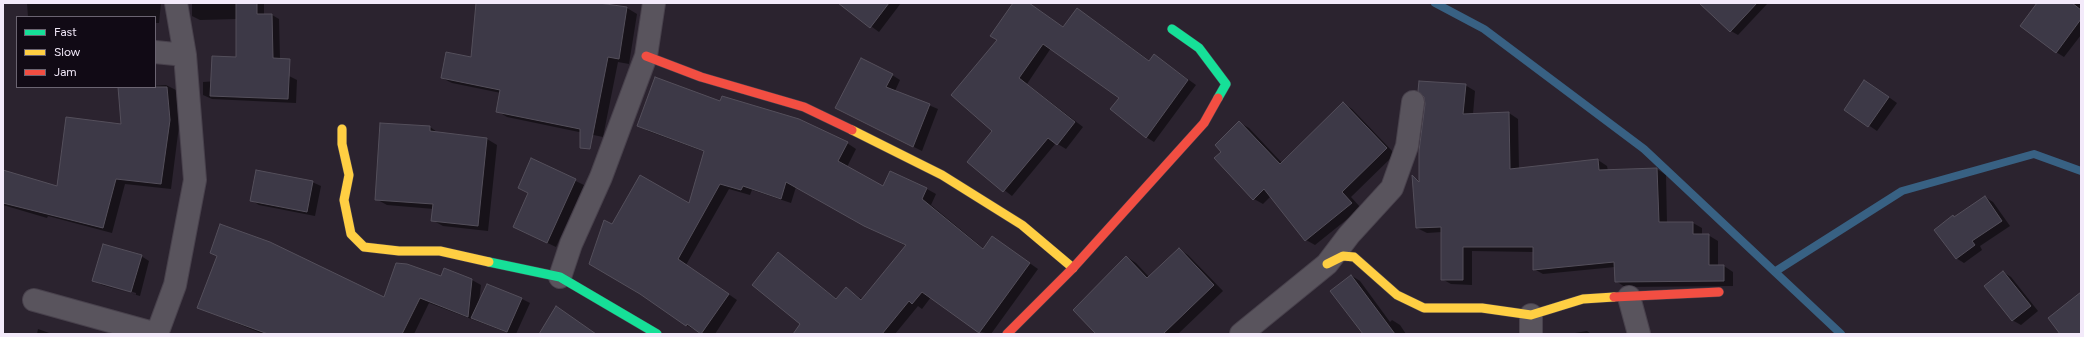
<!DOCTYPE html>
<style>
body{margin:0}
#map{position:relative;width:2084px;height:337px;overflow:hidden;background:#2b232f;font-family:Figtree,sans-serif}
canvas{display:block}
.frame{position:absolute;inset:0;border:4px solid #f3eafa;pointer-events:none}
.legend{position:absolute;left:16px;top:16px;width:140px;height:72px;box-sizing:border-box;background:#110a15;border:1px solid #6b6471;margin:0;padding:5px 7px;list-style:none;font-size:12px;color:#f3eafa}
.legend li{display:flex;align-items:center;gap:8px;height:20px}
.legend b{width:20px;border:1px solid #6b6471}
</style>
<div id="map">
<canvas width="2084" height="337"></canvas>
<div class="frame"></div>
<ul class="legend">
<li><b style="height:5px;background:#16e098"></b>Fast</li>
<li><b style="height:5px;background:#ffcf43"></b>Slow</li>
<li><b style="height:5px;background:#f24e42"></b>Jam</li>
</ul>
</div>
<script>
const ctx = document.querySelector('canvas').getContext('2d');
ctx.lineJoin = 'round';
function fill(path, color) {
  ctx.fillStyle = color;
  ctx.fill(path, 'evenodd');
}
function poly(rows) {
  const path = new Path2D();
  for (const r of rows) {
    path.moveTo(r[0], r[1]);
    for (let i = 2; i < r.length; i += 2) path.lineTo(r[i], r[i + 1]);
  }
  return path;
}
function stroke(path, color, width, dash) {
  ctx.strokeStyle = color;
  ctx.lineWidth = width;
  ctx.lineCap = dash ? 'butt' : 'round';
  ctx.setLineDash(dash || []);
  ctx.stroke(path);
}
fill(poly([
 [27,3,161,3,159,23,155,23,155,17,28,17],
 [192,3,264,3,264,15,272,15,279,19,280,59,245,56,237,19,200,20,192,16],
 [477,3,593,3,627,8,637,14,629,64,618,62,603,137,507,117,497,111,501,93,452,83,442,78,472,58],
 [839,3,901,3,879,32],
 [1014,3,1029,3,1063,27,1085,14,1150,61,1154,55,1196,85,1154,142,1146,137,1120,98,1051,48,1027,84,1083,127,1066,149,1056,143,1012,196,968,162,993,131,998,40],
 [1710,3,1768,3,1738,35,1731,31],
 [2038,3,2081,3,2081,35,2064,57,2056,52],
 [892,75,900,80,895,91,938,109,922,151,845,113],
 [289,76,297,80,296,103,212,99,203,95,203,82],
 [166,85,176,90,179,126,171,189,125,184,112,233,48,216,47,218,3,205,3,171,58,188,122,125,137,87],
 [1465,85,1475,91,1473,114,1509,113,1518,119,1519,169,1598,160,1607,166,1608,171,1657,169,1666,175,1667,223,1693,223,1702,228,1702,235,1708,235,1718,241,1718,266,1724,266,1733,272,1733,286,1625,287,1616,281,1615,267,1543,274,1534,269,1534,252,1472,251,1472,285,1451,284,1442,279,1442,232,1427,233,1417,228,1413,177,1420,181],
 [1873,86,1897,103,1877,131,1845,109],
 [721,102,847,143,856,149,847,167,884,187,890,172,927,189,936,194,931,205,984,249,992,237,1038,269,991,334,980,332,931,297,922,309,918,306,895,334,794,334,801,324,778,254,837,299,846,288,863,300,907,246,875,231,796,187,791,203,752,190,750,195,729,189,686,265,737,300,715,334,703,334,695,330,686,325,612,226,690,205,705,152,648,131,639,126],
 [1343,103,1352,109,1395,154,1351,197,1361,208,1315,245,1306,240,1271,196,1263,204,1254,199,1222,152,1240,123,1249,128,1282,163],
 [430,127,440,134,487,139,497,145,488,231,443,226,432,220,434,209,387,205,376,199],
 [532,160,584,185,556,247,522,231,529,193],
 [312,182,321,186,315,216,259,205,251,200],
 [1985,197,1993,202,2010,226,1980,246,1982,250,1964,263,1956,258,1953,216,1955,217],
 [1179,249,1188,255,1223,291,1178,334,1098,334,1127,257,1136,263,1149,277],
 [211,253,384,298,442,277,472,280,481,285,479,302,522,299,530,303,516,334,511,334,429,303,414,334,263,334,199,308,218,256],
 [141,256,149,261,140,296,102,285,94,280],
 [101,282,136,293,136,295,101,284],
 [2003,272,2011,277,2038,311,2021,325,2012,320],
 [1352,276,1360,281,1390,322,1392,320,1400,325,1406,334,1364,334],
 [38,329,52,334,37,334],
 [1587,331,1591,334,1569,334]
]), '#0007');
stroke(poly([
 [1435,3,1484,29,1644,149,1841,334],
 [1776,271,1902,191,2034,154,2081,171]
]), '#386183', 8);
const building = poly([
 [236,3,257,3,257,14,272,14,273,58,290,59,288,99,210,96,212,56,236,57,236,3],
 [476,3,599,3,627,7,619,59,608,57,590,149,580,148,580,129,496,112,500,90,441,78,446,52,471,57,476,3],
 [838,3,889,3,870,28,838,3],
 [1013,3,1029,3,1063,27,1077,8,1149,61,1154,54,1188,80,1146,138,1110,109,1119,98,1043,44,1019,78,1075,122,1057,145,1048,138,1003,192,967,162,992,131,951,95,997,40,990,36,1013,3],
 [1699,3,1757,3,1730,32,1699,3],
 [2037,3,2072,3,2081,10,2081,19,2056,53,2020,26,2037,3],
 [861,58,893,74,886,87,930,104,913,147,835,108,861,58],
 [655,77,720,101,722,96,799,119,848,142,838,161,883,186,890,171,927,188,922,199,983,249,992,236,1030,263,979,333,922,292,912,304,909,301,882,334,793,334,800,324,752,285,778,252,836,299,846,287,861,300,906,245,864,226,786,182,781,199,743,186,741,190,720,184,678,259,729,294,701,334,687,324,686,326,640,294,589,264,604,220,612,224,640,175,689,203,704,151,637,126,655,77],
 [1864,80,1889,97,1868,127,1844,110,1864,80],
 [1419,81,1466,84,1463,114,1509,112,1510,169,1598,159,1599,170,1657,168,1659,222,1693,222,1693,234,1709,234,1709,265,1724,265,1724,281,1615,282,1614,262,1533,270,1533,247,1463,247,1463,280,1441,280,1441,227,1416,228,1412,175,1419,182,1419,151,1425,104,1424,97,1418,91,1419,81],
 [118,87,167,87,170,120,161,184,116,179,103,228,3,203,3,170,57,186,66,117,121,124,118,87],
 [1343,102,1387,148,1342,192,1352,203,1305,241,1264,189,1253,200,1214,158,1221,152,1215,145,1239,121,1280,164,1343,102],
 [380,123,430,126,430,131,487,138,478,226,431,221,433,204,375,200,380,123],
 [531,158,576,179,547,243,513,227,528,193,518,188,531,158],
 [256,170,313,181,307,212,250,201,256,170],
 [1985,196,2002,221,1972,241,1975,245,1956,259,1934,230,1953,215,1954,217,1985,196],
 [220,224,270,242,384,297,396,263,407,264,441,276,444,268,472,279,468,317,420,298,402,334,268,334,197,308,217,256,210,253,220,224],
 [103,244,142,255,131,292,92,281,103,244],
 [1179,248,1214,285,1163,334,1096,334,1073,310,1126,256,1147,278,1179,248],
 [2003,271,2031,306,2012,321,1984,286,2003,271],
 [1351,275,1395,334,1363,334,1330,291,1351,275],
 [487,284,522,298,507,332,471,318,487,284],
 [2081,292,2081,334,2060,334,2048,318,2081,292],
 [556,306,596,334,539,334,556,306]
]);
fill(building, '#3d3947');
stroke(building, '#544f5b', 1);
const street = poly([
 [155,52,185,55],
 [560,277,571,244,601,177,646,56,654,3],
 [1629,297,1639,334],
 [34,300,157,334],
 [157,334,175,285,195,180,185,55,176,3],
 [1241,334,1327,264,1349,235,1392,188,1407,146,1413,102],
 [1531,334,1531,315]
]);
const fast = poly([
 [1172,29,1199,48,1226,84,1218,98],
 [489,262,560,277,657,334]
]);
const slow = poly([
 [342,129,342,144,349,175,344,200,351,234,364,247,399,251,440,251,489,262],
 [852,130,942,175,1022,225,1073,268],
 [1327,264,1343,256,1354,257,1397,295,1424,308,1482,308,1531,315,1583,299,1614,297]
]);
const jam = poly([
 [646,56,701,77,804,107,852,130],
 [1614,297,1719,292],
 [1007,334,1073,268,1204,123,1218,98]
]);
stroke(street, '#48414c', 24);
stroke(fast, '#48414c', 10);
stroke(slow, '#48414c', 10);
stroke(jam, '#48414c', 10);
stroke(street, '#59545d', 22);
stroke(fast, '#16e098', 9);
stroke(slow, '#ffcf43', 9);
stroke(jam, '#f24e42', 9);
</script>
